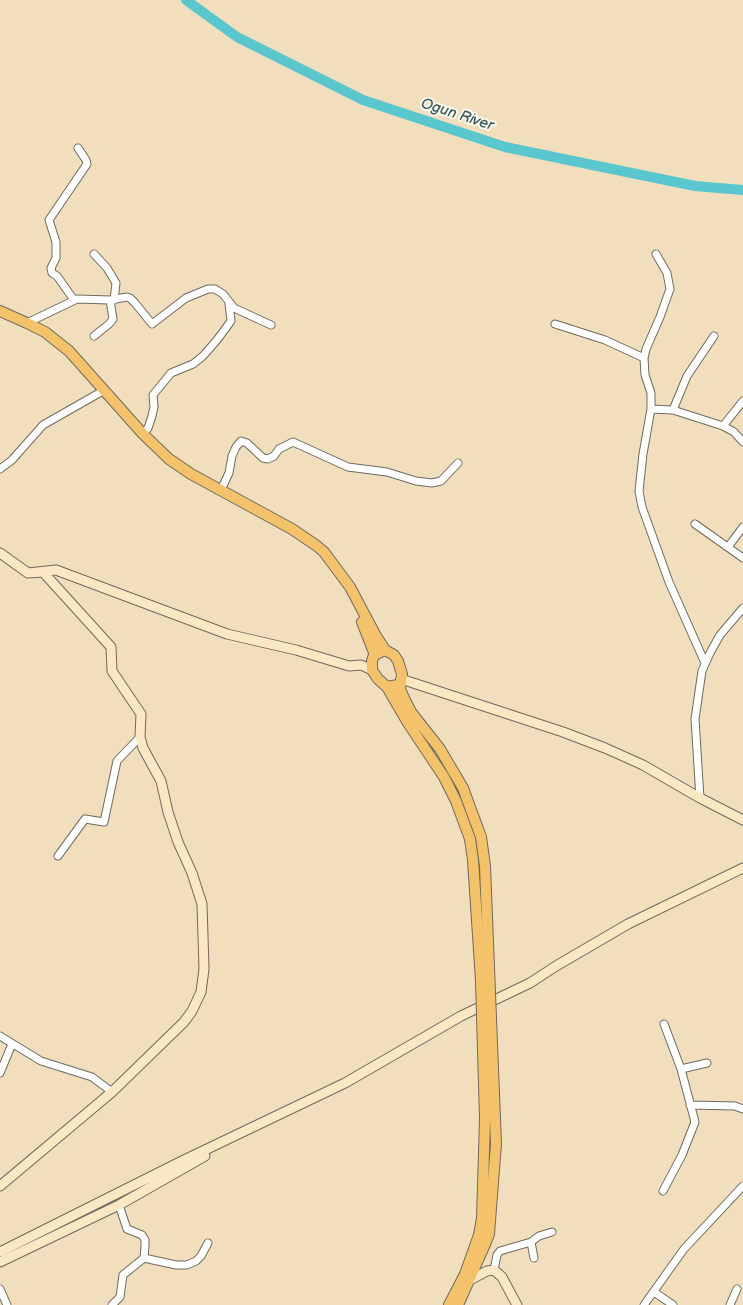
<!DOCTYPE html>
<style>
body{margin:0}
canvas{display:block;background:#f0debd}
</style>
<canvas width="743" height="1305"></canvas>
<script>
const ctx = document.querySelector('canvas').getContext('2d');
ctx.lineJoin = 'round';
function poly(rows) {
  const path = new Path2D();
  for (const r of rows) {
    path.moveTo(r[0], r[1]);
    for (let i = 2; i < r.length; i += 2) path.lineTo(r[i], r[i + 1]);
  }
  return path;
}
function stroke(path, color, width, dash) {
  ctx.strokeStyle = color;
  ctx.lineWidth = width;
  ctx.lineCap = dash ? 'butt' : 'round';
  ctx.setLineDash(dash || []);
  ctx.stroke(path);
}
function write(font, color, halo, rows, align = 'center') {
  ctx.font = font + ' "Balsamiq Sans",sans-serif';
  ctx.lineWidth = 4;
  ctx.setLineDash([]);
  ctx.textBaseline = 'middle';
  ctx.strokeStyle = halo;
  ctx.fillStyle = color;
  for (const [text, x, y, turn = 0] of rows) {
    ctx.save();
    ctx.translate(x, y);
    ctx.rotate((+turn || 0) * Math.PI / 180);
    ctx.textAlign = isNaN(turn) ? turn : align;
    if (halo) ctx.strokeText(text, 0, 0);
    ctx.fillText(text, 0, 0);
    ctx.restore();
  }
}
stroke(poly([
 [186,0,237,37,363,100,505,147,695,186,743,190]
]), '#59c7cd', 10);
const street = poly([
 [94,254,107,268,116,283,114,300],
 [656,254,667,273,670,289,660,317,646,349,644,358,645,375,651,393,651,409,643,454,639,491,642,507,669,582,705,663],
 [74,300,57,276,52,273,51,268,56,258,56,242,49,220,87,164,86,160,78,148],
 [27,323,77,299,110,300,127,297,130,298,135,303,152,324,186,298,208,289,215,289,223,294,234,308,271,325],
 [555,324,605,340,644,358],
 [94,336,109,324,113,319,110,300],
 [651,409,673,410,723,426,734,432,743,442],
 [673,410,687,376,714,336],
 [723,426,743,401],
 [143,434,148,428,152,416,154,407,153,395,171,373,193,364,203,356,217,340,231,321,229,304],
 [0,469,12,460,43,425,101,392],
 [221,490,229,473,232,456,236,447,241,441,247,443,263,458,268,459,274,456,279,449,293,442,348,467,387,472,416,481,432,483,441,481,458,463],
 [695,524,743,558],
 [728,547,743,527],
 [700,798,695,719,702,671,710,653,720,635,743,608],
 [58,856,85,819,104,822,117,761,140,737],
 [0,1036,41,1061,92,1077,112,1092],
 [681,1069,707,1063],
 [0,1073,12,1044],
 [690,1105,735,1106,743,1109],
 [663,1191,682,1155,695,1122,681,1069,664,1024],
 [531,1242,534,1258],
 [144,1258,176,1265,187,1265,196,1261,201,1256,208,1243],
 [494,1270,497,1255,500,1251,531,1242,539,1236,552,1232],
 [0,1289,7,1305],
 [654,1292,673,1305],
 [112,1305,120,1297,123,1275,144,1258,145,1246,145,1240,142,1235,127,1229,119,1205],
 [644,1305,684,1249,743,1186],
 [730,1305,737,1289]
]);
const secondary = poly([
 [0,553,28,573,56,570,227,634,296,650,349,666,361,665,372,670],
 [401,679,563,732,605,748,643,765,700,798,743,820],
 [0,1186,112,1092,184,1022,192,1011,201,992,204,969,202,904,192,873,178,842,168,812,161,781,143,748,140,737,141,714,112,671,111,647,43,572,28,573],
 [0,1252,182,1161,345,1083,461,1016,530,983,556,966,628,924,743,868],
 [0,1262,119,1205,205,1156],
 [468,1277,470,1280,487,1271,494,1270,502,1277,517,1305]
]);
const primary = poly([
 [0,311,27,323,45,332,69,351,143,434,169,459,191,474,292,529,317,546,324,552,350,587,376,636,385,650],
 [362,622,375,655],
 [400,683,398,685,387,687,378,679,372,670,372,661,374,655,385,650,394,655,398,661,402,674,400,689,403,696,411,712,440,749,463,788,481,837],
 [387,687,408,723,444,777,456,801,470,839],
 [449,1305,465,1274,479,1235,482,1218,485,1119],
 [458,1305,486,1242,489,1234,496,1144,495,1119]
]);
stroke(street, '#706a5e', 9);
stroke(secondary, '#706a5e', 11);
stroke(primary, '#706a5e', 12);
stroke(street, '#fff', 7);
stroke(secondary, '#fae7c3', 9);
stroke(primary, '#f3c26a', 10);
const primaryBridge = poly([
 [481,837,485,866,495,1119],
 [470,839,473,860,481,981,485,1119]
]);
stroke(primaryBridge, '#706a5e', 12, []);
stroke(primaryBridge, '#f3c26a', 10);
write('italic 15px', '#395a5c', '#fbf7ec', [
 ["Ogun River",457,115,18]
]);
</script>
